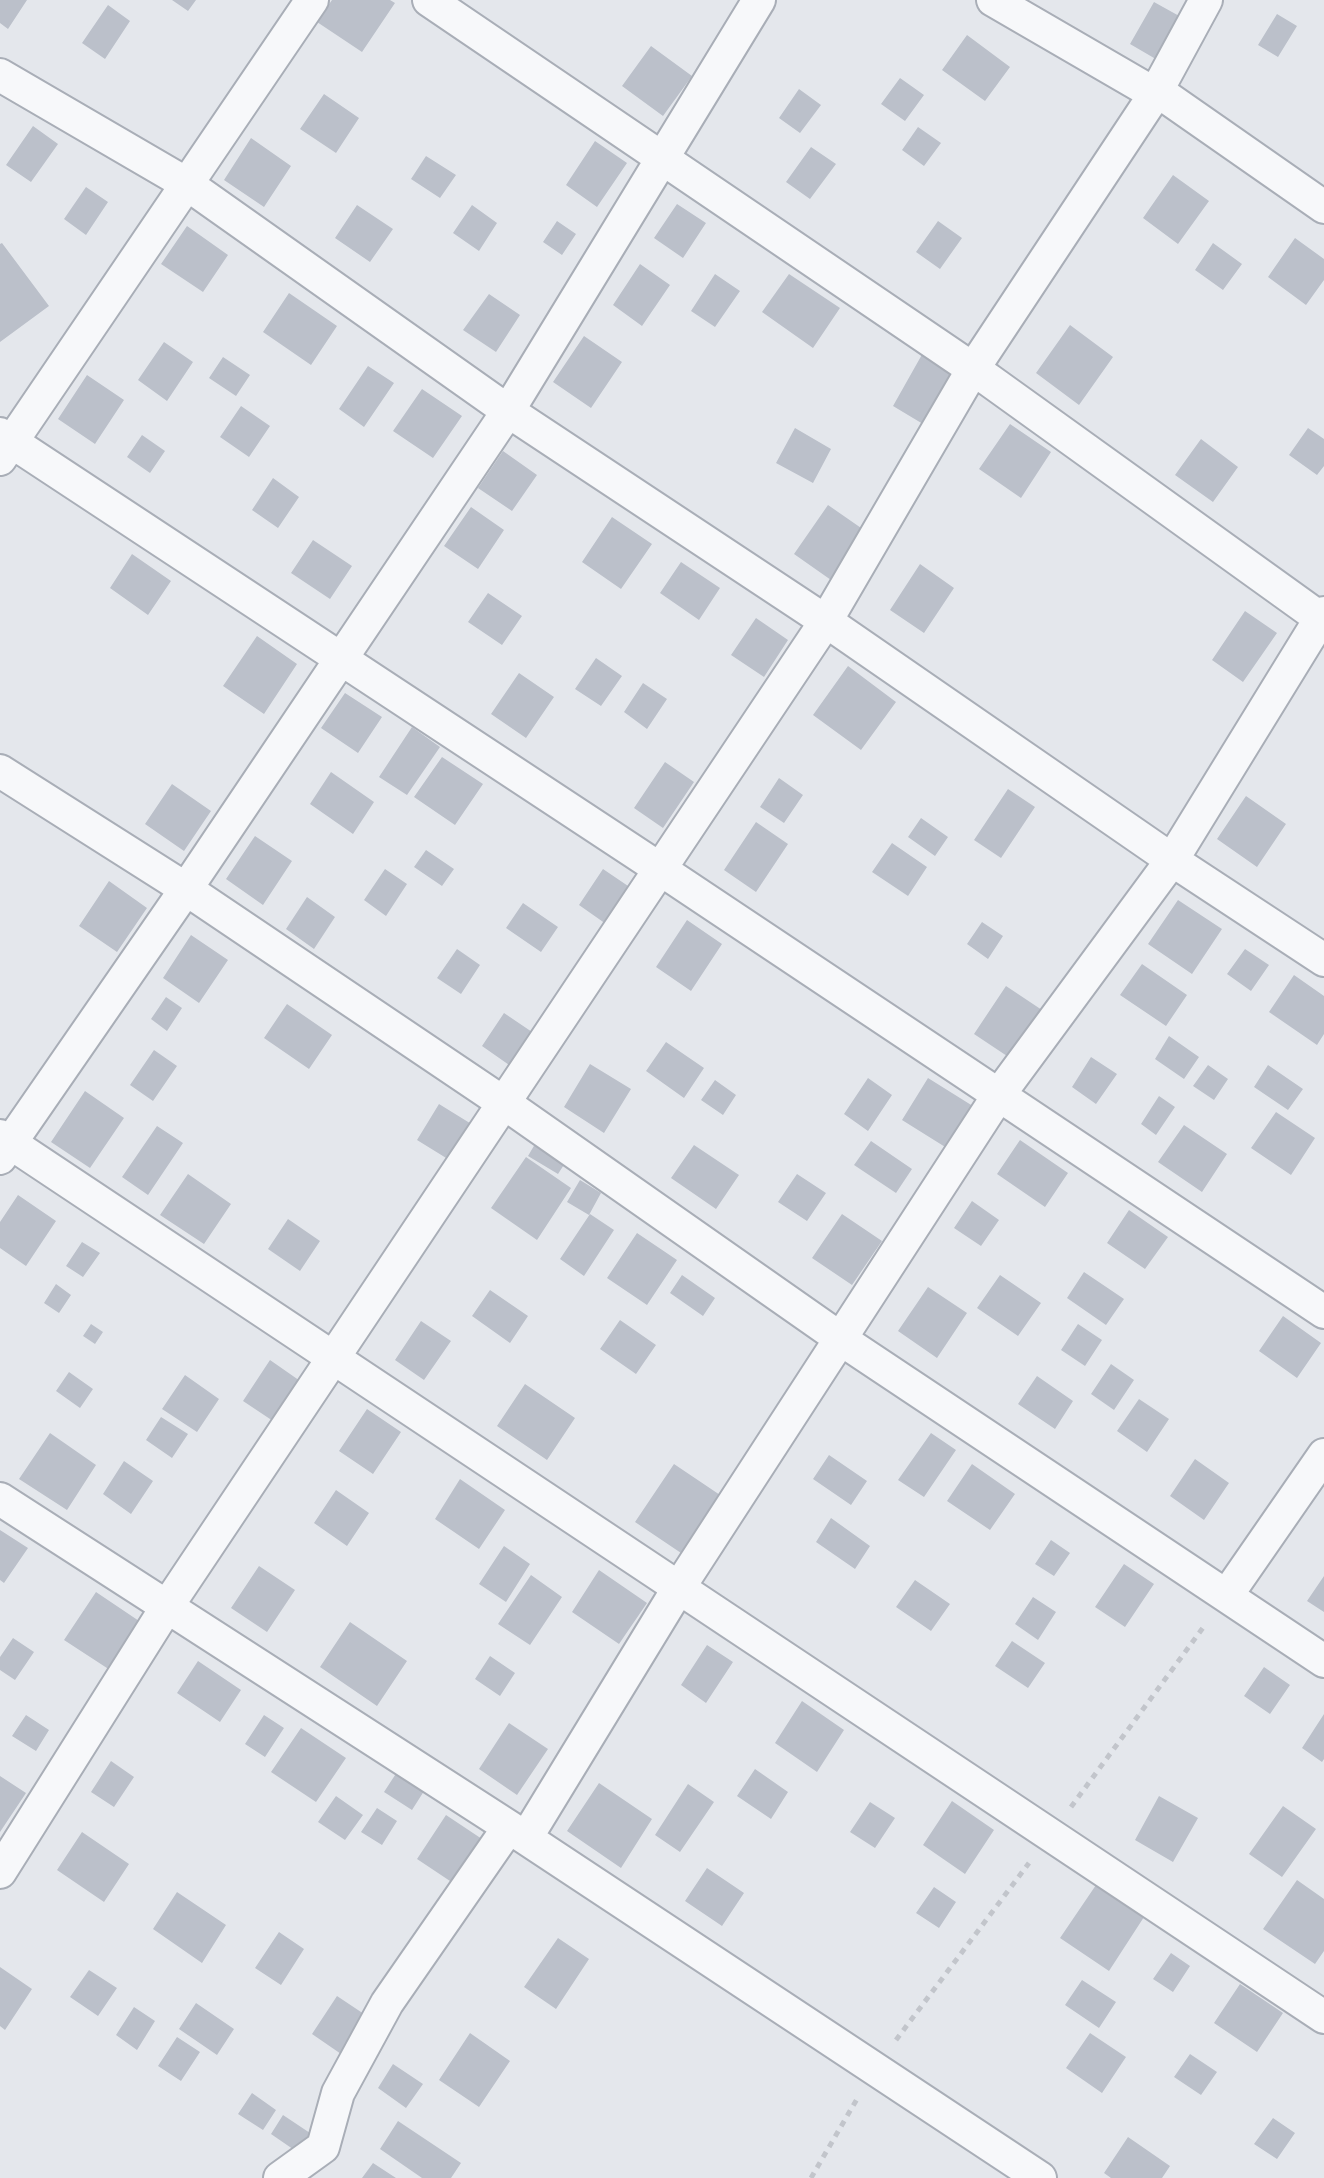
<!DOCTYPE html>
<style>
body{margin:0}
canvas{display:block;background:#e4e7ec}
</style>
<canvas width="1324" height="2178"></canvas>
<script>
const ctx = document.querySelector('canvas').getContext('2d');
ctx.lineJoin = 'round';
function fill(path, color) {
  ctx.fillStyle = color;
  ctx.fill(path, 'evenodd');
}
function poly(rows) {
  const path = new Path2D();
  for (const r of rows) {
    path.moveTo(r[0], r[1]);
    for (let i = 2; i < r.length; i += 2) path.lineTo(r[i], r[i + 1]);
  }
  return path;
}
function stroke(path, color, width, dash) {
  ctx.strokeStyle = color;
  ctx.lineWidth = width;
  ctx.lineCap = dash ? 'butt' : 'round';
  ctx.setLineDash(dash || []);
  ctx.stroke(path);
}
fill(poly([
 [0,0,27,0,8,29,0,23],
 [172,0,196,0,188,11],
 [332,0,390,0,395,3,362,52,317,22],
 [1154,2,1190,22,1166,65,1130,44],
 [108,5,130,21,105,59,82,43],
 [1277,14,1297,26,1278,57,1258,45],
 [967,35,1010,67,985,101,942,70],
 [651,46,692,76,663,116,622,86],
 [900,78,924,95,905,121,881,104],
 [799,89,821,105,800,133,779,118],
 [324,94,359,118,336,153,300,129],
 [33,126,58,144,31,182,6,165],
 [918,127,941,143,924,166,902,150],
 [251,138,291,166,264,207,224,180],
 [595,141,627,163,597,207,566,185],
 [811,147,836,164,810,199,786,182],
 [426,156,456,175,440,198,411,179],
 [1173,175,1209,201,1178,244,1143,218],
 [86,187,108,202,86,235,64,219],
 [677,204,706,223,683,258,654,238],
 [357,205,393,229,370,262,335,238],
 [472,205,497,223,479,251,453,233],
 [557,221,576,234,562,255,543,242],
 [938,221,962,238,940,269,916,252],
 [187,226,228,255,203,292,161,264],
 [1295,238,1324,259,1324,280,1306,305,1268,277],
 [2,243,49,306,0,342,0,244],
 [1213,243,1242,264,1223,290,1195,270],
 [640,264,670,285,642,326,613,305],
 [715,274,740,291,715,327,691,311],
 [789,274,840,308,813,348,762,312],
 [289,293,337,326,311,365,263,332],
 [489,294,520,315,496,352,463,330],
 [1070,325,1113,357,1079,405,1036,373],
 [584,336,622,362,591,408,553,382],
 [164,342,193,362,167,401,138,380],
 [924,351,965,376,933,430,893,406],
 [223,357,250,375,236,396,209,378],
 [368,366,394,383,364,427,339,409],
 [87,375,124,400,95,444,58,419],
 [422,389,462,416,433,458,393,431],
 [241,406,270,426,249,457,220,437],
 [1010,424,1051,452,1021,498,979,469],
 [795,428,831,449,813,483,776,463],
 [1308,428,1324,439,1324,466,1317,475,1289,455],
 [142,435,165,451,150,473,127,457],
 [1201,439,1238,467,1213,502,1175,475],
 [503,451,537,475,512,511,478,488],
 [273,478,299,497,278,528,252,510],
 [828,505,864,530,831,580,794,554],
 [471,507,504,530,478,569,444,546],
 [612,517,652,544,621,589,582,562],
 [313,540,352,566,330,599,291,573],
 [132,554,171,581,148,615,110,588],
 [681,562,720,588,699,620,660,593],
 [920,564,954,588,924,633,890,610],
 [488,593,522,616,502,645,468,622],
 [1245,611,1277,633,1243,682,1212,660],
 [756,618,788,640,764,677,731,655],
 [257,636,297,664,264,714,223,686],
 [596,658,622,676,601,706,575,689],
 [848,666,896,702,861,750,813,715],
 [519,673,554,697,526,738,491,714],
 [643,683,667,699,647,729,624,712],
 [345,693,382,717,358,753,321,728],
 [412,727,440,747,407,795,379,777],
 [442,757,483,784,455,825,414,797],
 [665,762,694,782,663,828,634,808],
 [331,772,374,802,353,834,310,804],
 [779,778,803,795,784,823,760,807],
 [172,784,211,811,184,851,145,824],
 [1008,789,1035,807,1001,858,974,840],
 [1246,796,1286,824,1257,867,1217,839],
 [921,818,948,837,935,856,908,837],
 [756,822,788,844,756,892,724,870],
 [255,836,292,861,263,905,226,879],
 [892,843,927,867,908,896,872,872],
 [426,850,454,869,442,886,414,867],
 [385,869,407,884,386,916,364,900],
 [603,869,631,888,606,924,579,905],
 [109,881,147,908,117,952,79,926],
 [307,897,335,917,314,949,286,929],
 [1178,900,1222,929,1192,974,1148,944],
 [523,903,558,927,541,952,506,928],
 [687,920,722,944,691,991,656,967],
 [982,922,1003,936,988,959,967,944],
 [191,935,228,960,199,1003,163,978],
 [457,949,480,965,461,994,437,978],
 [1245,949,1269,965,1251,991,1227,974],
 [1142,964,1187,995,1166,1026,1120,995],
 [1294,975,1324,996,1324,1034,1317,1045,1269,1012],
 [1006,986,1042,1010,1010,1058,974,1034],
 [166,997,182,1008,167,1031,151,1019],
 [287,1004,332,1035,309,1069,264,1038],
 [504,1013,535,1034,512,1067,482,1046],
 [1169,1036,1199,1057,1184,1079,1155,1059],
 [666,1042,704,1068,684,1098,646,1071],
 [154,1050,177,1066,153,1101,130,1085],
 [1091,1057,1117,1074,1096,1104,1072,1087],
 [590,1064,631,1089,604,1133,564,1107],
 [1208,1065,1228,1079,1214,1100,1193,1086],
 [1268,1065,1303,1089,1288,1110,1254,1087],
 [868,1078,892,1095,868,1131,844,1114],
 [928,1078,976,1108,950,1150,902,1120],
 [715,1080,736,1095,723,1115,701,1100],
 [85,1091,124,1118,90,1168,51,1142],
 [1159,1096,1175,1107,1156,1135,1141,1124],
 [439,1104,473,1125,451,1161,417,1140],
 [1276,1112,1315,1138,1291,1175,1251,1148],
 [1184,1125,1227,1154,1202,1192,1158,1162],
 [157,1126,183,1143,148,1195,122,1177],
 [538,1139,569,1157,558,1174,528,1156],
 [1020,1140,1068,1173,1045,1207,997,1174],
 [871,1141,912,1169,896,1193,854,1165],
 [694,1145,739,1175,716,1209,671,1178],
 [526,1157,571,1188,537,1240,491,1208],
 [188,1174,231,1204,204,1244,160,1215],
 [797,1174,826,1193,807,1221,778,1202],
 [580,1180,601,1193,589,1215,567,1202],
 [18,1195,56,1221,26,1266,0,1248,0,1222],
 [972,1201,999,1220,981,1246,954,1228],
 [1129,1210,1168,1237,1145,1269,1107,1243],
 [590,1214,614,1230,584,1276,560,1259],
 [842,1214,882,1241,852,1285,812,1258],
 [288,1219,320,1241,300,1271,268,1249],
 [637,1233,677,1260,647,1305,607,1278],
 [82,1242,100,1253,83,1277,66,1266],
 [1084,1272,1124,1299,1106,1325,1067,1298],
 [682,1275,715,1298,703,1316,670,1293],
 [1000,1275,1041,1303,1018,1336,977,1308],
 [56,1284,71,1295,59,1313,44,1303],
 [928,1287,967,1313,937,1358,898,1331],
 [490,1290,528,1316,510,1343,472,1316],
 [1283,1316,1321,1343,1297,1378,1259,1351],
 [620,1320,656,1345,636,1374,600,1349],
 [421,1321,451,1341,424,1380,395,1360],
 [91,1324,103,1332,95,1344,83,1336],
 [1078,1324,1102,1340,1085,1366,1061,1350],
 [270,1360,303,1383,276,1423,243,1401],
 [1111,1364,1134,1380,1114,1410,1091,1394],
 [69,1372,93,1389,80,1408,56,1391],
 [185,1375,219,1399,197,1432,162,1409],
 [1037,1376,1073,1401,1055,1429,1018,1404],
 [525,1384,575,1418,547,1460,497,1426],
 [1139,1399,1169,1419,1147,1452,1117,1431],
 [367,1409,401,1432,373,1474,339,1451],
 [161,1417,188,1434,172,1458,146,1440],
 [50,1433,96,1465,67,1510,19,1479],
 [931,1433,956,1450,924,1497,898,1480],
 [829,1455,867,1481,851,1505,813,1479],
 [1195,1459,1229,1483,1204,1520,1170,1496],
 [124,1461,153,1481,131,1514,103,1494],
 [674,1464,723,1497,684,1555,635,1522],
 [972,1464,1015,1494,990,1530,947,1501],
 [460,1479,505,1510,479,1549,435,1519],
 [336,1490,369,1513,347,1546,314,1523],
 [831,1518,870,1546,855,1569,816,1542],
 [0,1530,28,1548,4,1583,0,1580],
 [1051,1540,1070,1553,1054,1576,1035,1564],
 [504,1546,530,1564,506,1602,479,1584],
 [1124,1564,1154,1584,1125,1627,1095,1607],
 [259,1566,295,1590,267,1632,231,1608],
 [599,1570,647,1603,619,1644,572,1612],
 [531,1575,562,1597,530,1645,498,1624],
 [1324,1576,1324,1612,1307,1601],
 [915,1580,950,1604,931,1631,896,1607],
 [96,1592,142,1623,110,1670,64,1640],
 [1033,1597,1056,1612,1038,1640,1015,1624],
 [350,1622,407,1661,377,1706,320,1667],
 [13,1638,34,1652,15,1680,0,1670,0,1657],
 [1012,1641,1045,1663,1028,1688,995,1666],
 [707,1645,733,1662,706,1703,681,1685],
 [490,1656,515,1673,500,1696,475,1679],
 [198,1661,241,1690,220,1722,177,1693],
 [1264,1667,1290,1685,1270,1714,1244,1696],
 [802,1701,844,1730,817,1772,775,1743],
 [1324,1714,1324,1759,1322,1762,1302,1748],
 [26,1715,49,1730,36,1751,12,1736],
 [264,1715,284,1728,265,1757,245,1744],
 [509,1723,548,1749,517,1795,479,1769],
 [301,1728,346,1758,316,1802,271,1772],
 [111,1761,134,1777,114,1807,91,1792],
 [399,1769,426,1788,412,1810,384,1792],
 [755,1769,788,1792,771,1819,737,1796],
 [0,1776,26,1793,0,1832],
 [599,1783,652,1819,621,1868,567,1831],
 [688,1784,714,1802,680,1852,655,1835],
 [336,1796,363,1815,345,1840,318,1822],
 [1159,1796,1198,1818,1173,1862,1135,1840],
 [952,1801,994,1830,965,1874,923,1845],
 [870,1802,895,1818,875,1848,850,1832],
 [1283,1806,1316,1829,1282,1877,1249,1854],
 [377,1808,397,1821,382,1845,361,1832],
 [446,1815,488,1843,459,1887,417,1859],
 [82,1832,129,1864,104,1902,57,1870],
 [707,1868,744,1893,722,1926,685,1901],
 [1297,1880,1324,1899,1324,1951,1315,1964,1263,1929],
 [1096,1885,1144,1917,1109,1971,1060,1938],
 [934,1887,956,1902,939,1928,916,1913],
 [177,1892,226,1925,202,1963,153,1929],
 [279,1932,304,1949,281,1985,255,1968],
 [558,1938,589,1959,556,2009,524,1987],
 [1171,1953,1190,1966,1173,1992,1153,1979],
 [0,1967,32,1989,5,2030,0,2026],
 [89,1970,117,1988,98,2016,70,1997],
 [1082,1980,1116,2002,1099,2028,1065,2005],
 [1240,1984,1283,2013,1257,2052,1214,2023],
 [337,1996,370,2018,344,2056,312,2034],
 [196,2003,234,2029,217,2055,179,2029],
 [134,2007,155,2021,137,2050,116,2035],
 [470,2033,510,2061,479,2107,439,2080],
 [1090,2033,1126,2057,1102,2093,1066,2068],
 [177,2037,200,2052,181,2081,158,2066],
 [1190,2054,1217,2072,1201,2095,1174,2077],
 [393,2064,423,2084,406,2108,378,2088],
 [252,2093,276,2110,263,2130,238,2114],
 [283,2115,316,2137,303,2156,271,2134],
 [1273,2118,1295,2133,1277,2159,1254,2144],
 [398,2121,461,2163,451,2178,422,2178,380,2149],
 [1128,2137,1170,2166,1162,2178,1111,2178,1104,2173],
 [373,2163,396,2178,362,2178]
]), '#bbc0ca');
const minor = poly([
 [429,0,989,380,1324,621],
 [993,0,1155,94,1162,94,1324,207],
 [0,75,187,184,508,411,836,628,1172,860,1324,960],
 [0,434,660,869,1324,1312],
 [0,459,312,0],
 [0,771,186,889,517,1112,854,1348,1324,1661],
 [0,1136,1324,2017],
 [0,1158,186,889,508,411,759,0],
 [0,1499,509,1827,1040,2178],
 [1227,1595,1324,1455],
 [526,1838,678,1589,998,1096,1172,860,1324,613],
 [0,1872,168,1605,826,621,973,369,1155,94,1206,0],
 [280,2178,323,2147,338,2093,387,2003,509,1827]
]);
stroke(minor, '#a9aeb7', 36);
stroke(poly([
 [1071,1807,1205,1625],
 [896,2040,1029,1863],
 [811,2178,857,2099]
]), '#c2c5cb', 5, [6, 6]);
stroke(minor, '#f7f8fa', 32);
</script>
